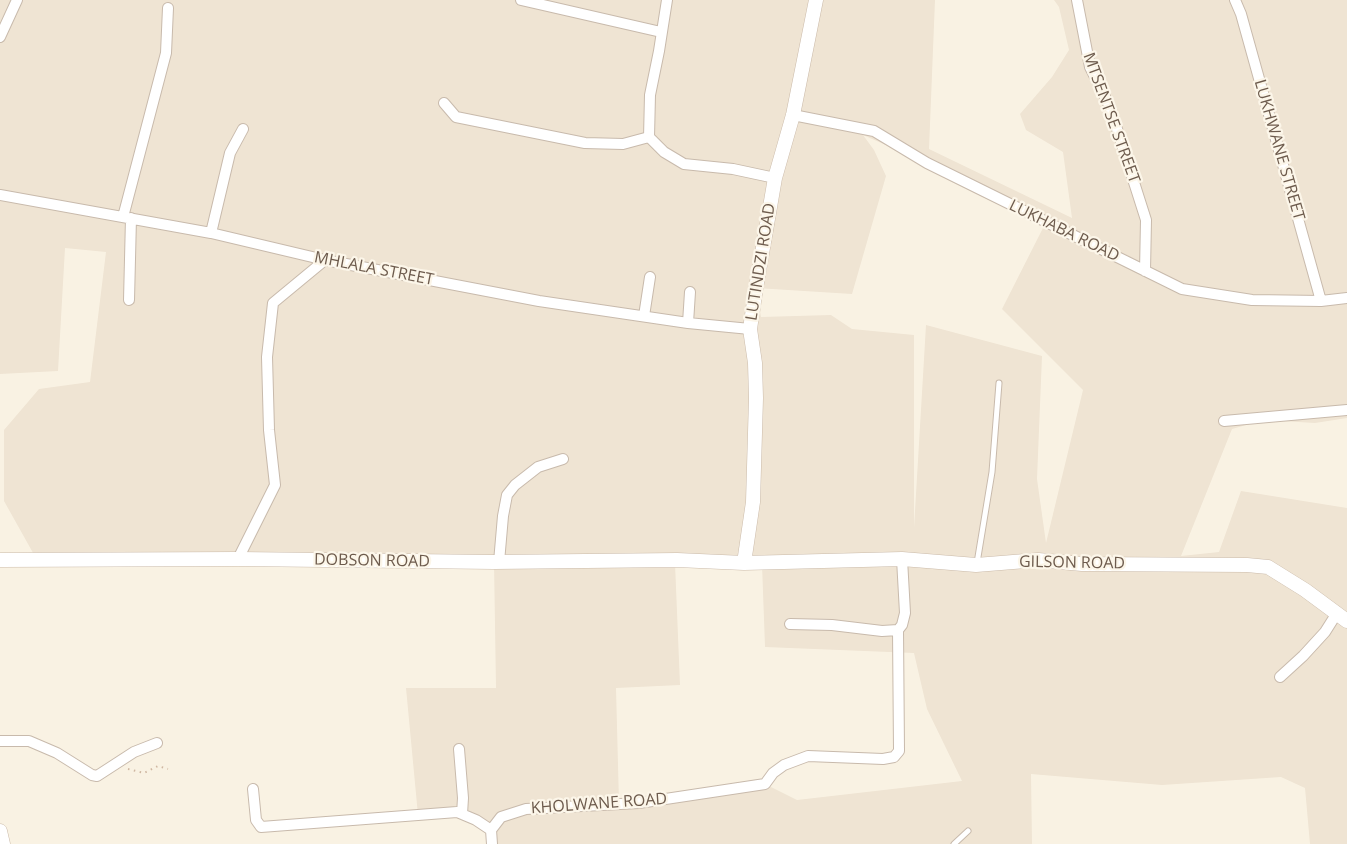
<!DOCTYPE html>
<style>
body{margin:0}
canvas{display:block;background:#f9f2e3}
</style>
<canvas width="1347" height="844"></canvas>
<script>
const ctx = document.querySelector('canvas').getContext('2d');
ctx.lineJoin = 'round';
function fill(path, color) {
  ctx.fillStyle = color;
  ctx.fill(path, 'evenodd');
}
function poly(rows) {
  const path = new Path2D();
  for (const r of rows) {
    path.moveTo(r[0], r[1]);
    for (let i = 2; i < r.length; i += 2) path.lineTo(r[i], r[i + 1]);
  }
  return path;
}
function stroke(path, color, width, dash) {
  ctx.strokeStyle = color;
  ctx.lineWidth = width;
  ctx.lineCap = dash ? 'butt' : 'round';
  ctx.setLineDash(dash || []);
  ctx.stroke(path);
}
function write(font, color, halo, rows, align = 'center') {
  ctx.font = font + ' "Open Sans",sans-serif';
  ctx.lineWidth = 4.5;
  ctx.setLineDash([]);
  ctx.textBaseline = 'middle';
  ctx.strokeStyle = halo;
  ctx.fillStyle = color;
  for (const [text, x, y, turn = 0] of rows) {
    ctx.save();
    ctx.translate(x, y);
    ctx.rotate((+turn || 0) * Math.PI / 180);
    ctx.textAlign = isNaN(turn) ? turn : align;
    if (halo) ctx.strokeText(text, 0, 0);
    ctx.fillText(text, 0, 0);
    ctx.restore();
  }
}
fill(poly([
 [0,0,935,0,929,149,1072,218,1063,152,1026,130,1020,114,1052,77,1069,50,1059,7,1054,0,1347,0,1347,418,1315,423,1264,420,1232,429,1181,556,1219,552,1241,491,1347,508,1347,844,1310,844,1305,788,1281,777,1162,785,1031,774,1032,844,492,844,491,830,457,812,418,815,406,688,496,688,494,562,37,560,4,501,4,430,39,389,90,382,106,252,65,248,58,371,0,374],
 [863,135,902,152,974,193,1044,226,1002,309,1083,390,1046,543,1037,479,1042,356,926,325,914,528,914,335,852,329,831,315,761,317,756,288,852,294,886,176,874,150],
 [675,563,762,564,765,647,914,653,927,709,962,781,797,800,765,784,619,803,616,688,680,685]
]), '#efe4d3');
const lane = poly([
 [977,563,992,472,999,383],
 [954,844,968,831]
]);
const street = poly([
 [521,0,661,32],
 [667,0,659,51,650,95,649,137,664,152,684,164,733,169,775,178],
 [1077,0,1090,67,1110,107,1146,220,1145,271],
 [1235,0,1241,14,1321,301],
 [0,37,17,0],
 [444,103,456,117,585,143,623,144,649,137],
 [793,115,874,131,927,163,1182,289,1252,300,1321,301,1347,298],
 [0,195,211,233,325,260,539,301,688,323,750,329],
 [123,217,166,53,168,8],
 [211,233,230,153,243,129],
 [129,300,131,218],
 [644,316,650,277],
 [688,323,690,292],
 [1224,421,1347,410],
 [238,559,275,485,269,430,267,357,273,303,325,260],
 [499,562,503,516,507,495,515,485,538,467,563,459],
 [790,624,832,625,882,631,898,630,902,625,905,613,902,559],
 [1280,677,1303,656,1325,632,1337,613],
 [0,741,29,741,57,753,92,775,97,776,134,752,157,743],
 [459,749,463,798,462,814],
 [253,789,256,820,261,827,457,812,476,820,491,830],
 [492,844,491,830,501,817,526,809,639,803,765,784,773,773,784,765,808,756,883,759,894,757,899,751,898,630]
]);
const secondary = poly([
 [0,560,238,559,494,562,677,560,744,563,902,559,976,565,1038,560,1082,564,1247,565,1268,567,1305,590,1347,621],
 [744,563,753,502,756,398,755,363,750,329,756,288,775,178,793,115,816,0],
 [0,831,3,844]
]);
stroke(lane, '#c8baac', 7);
stroke(street, '#c8baac', 12);
stroke(secondary, '#cbbbaa', 15);
stroke(poly([
 [128,769,144,773,158,766,168,769]
]), '#cfb7a2', 2, [1.5, 4.5]);
stroke(lane, '#fff', 5);
stroke(street, '#fff', 10);
stroke(secondary, '#fff', 14);
write('16px', '#6d5b4d', '#fcf6e9', [
 ["MTSENTSE STREET",1111,118,70],
 ["LUKHWANE STREET",1279,150,74],
 ["LUKHABA ROAD",1064,231,26],
 ["LUTINDZI ROAD",761,262,-81],
 ["MHLALA STREET",374,269,11],
 ["DOBSON ROAD",372,561,1],
 ["GILSON ROAD",1072,563,1],
 ["KHOLWANE ROAD",599,804,-4]
]);
</script>
